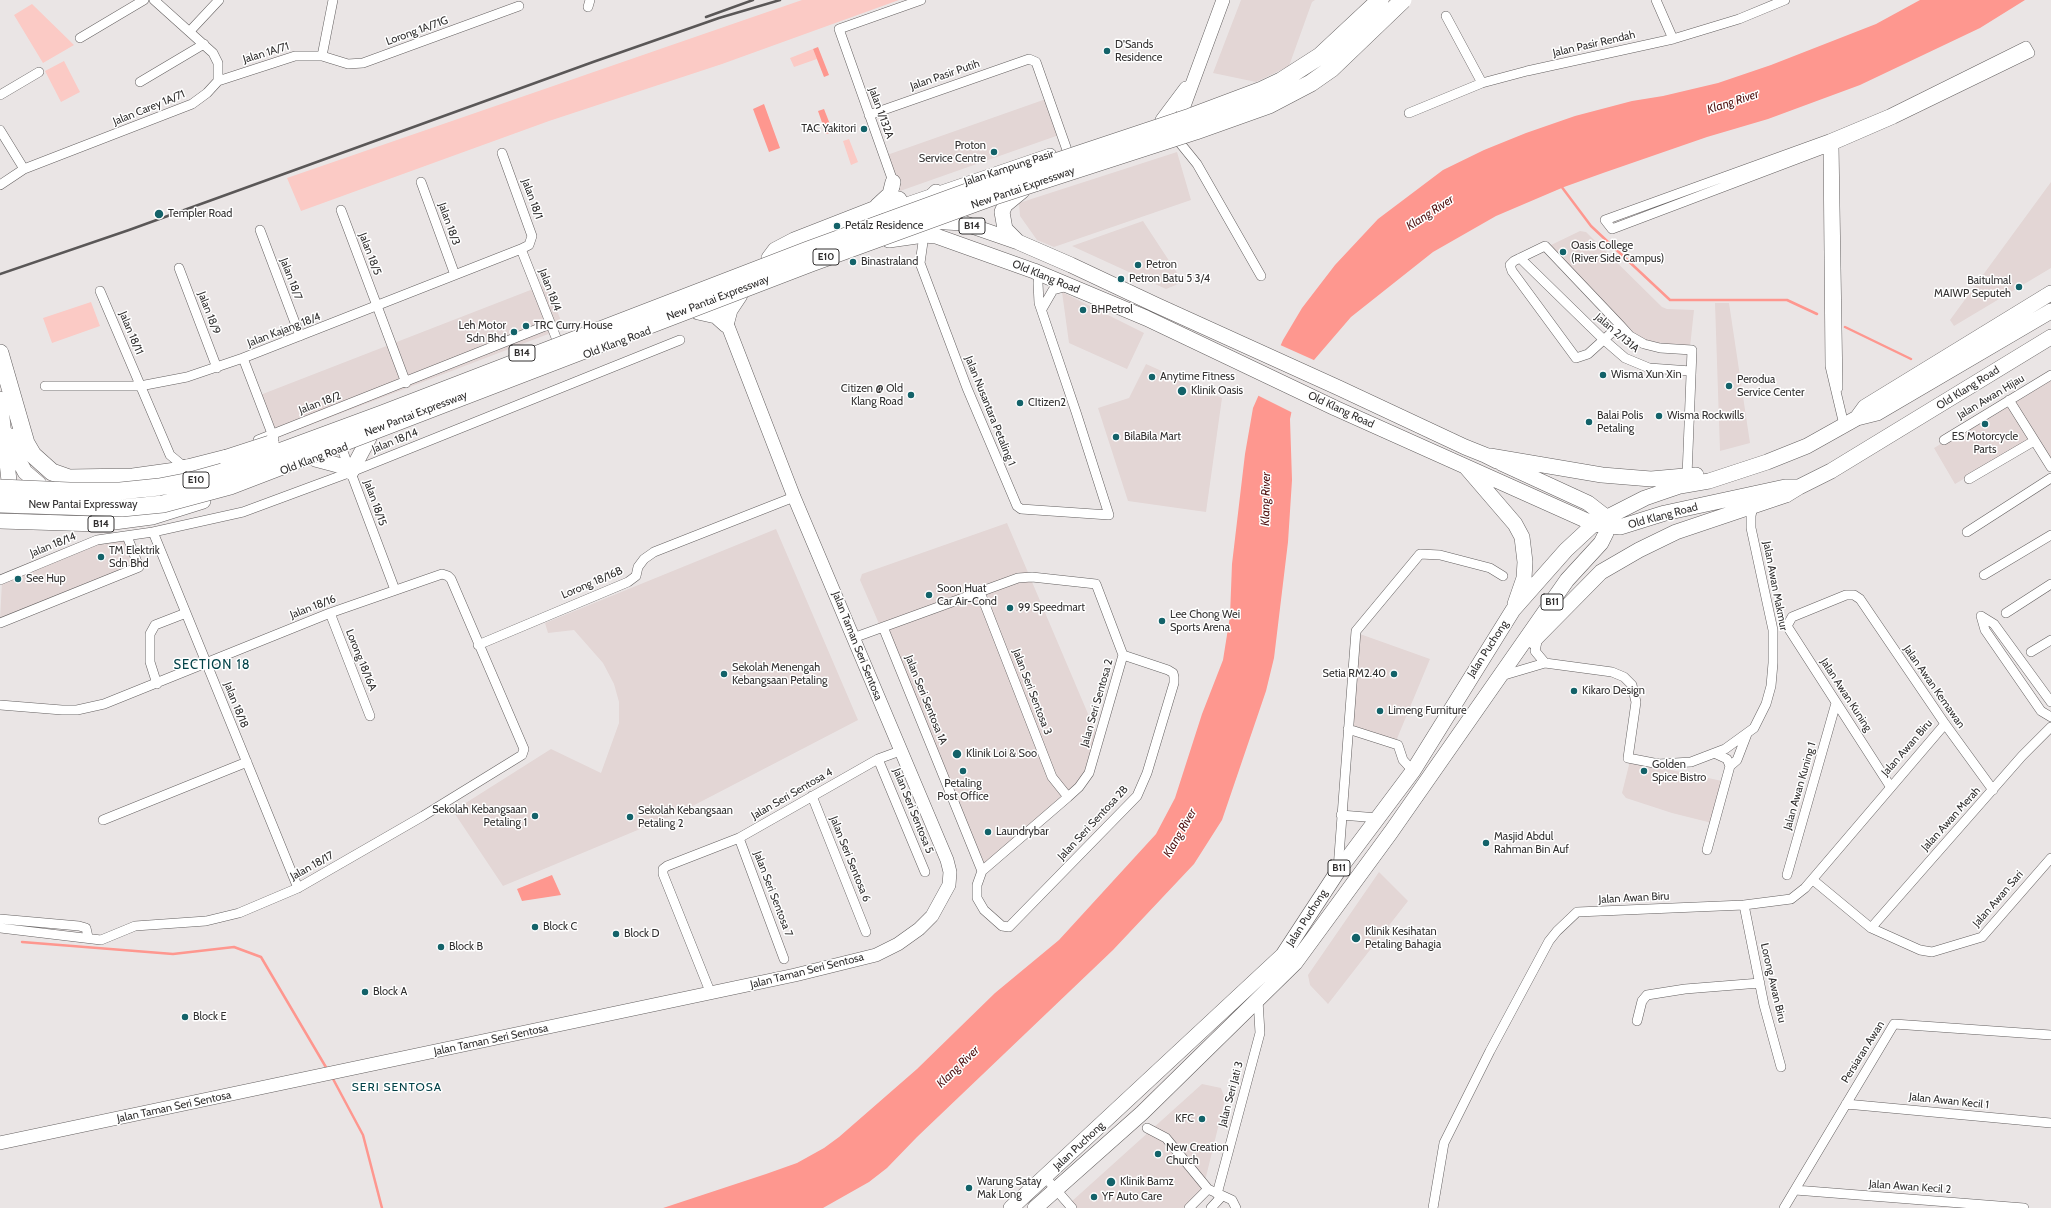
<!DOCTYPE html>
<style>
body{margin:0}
canvas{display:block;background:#eae5e5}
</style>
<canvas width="2051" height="1208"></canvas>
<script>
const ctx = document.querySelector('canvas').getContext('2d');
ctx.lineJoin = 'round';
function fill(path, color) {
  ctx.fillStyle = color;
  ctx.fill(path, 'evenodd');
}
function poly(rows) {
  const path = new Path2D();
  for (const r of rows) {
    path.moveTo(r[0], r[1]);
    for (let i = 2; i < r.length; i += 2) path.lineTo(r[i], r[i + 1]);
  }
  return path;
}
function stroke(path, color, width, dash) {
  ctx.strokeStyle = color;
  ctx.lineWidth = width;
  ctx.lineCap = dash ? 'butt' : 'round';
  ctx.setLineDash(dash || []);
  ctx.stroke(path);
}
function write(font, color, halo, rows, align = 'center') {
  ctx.font = font + ' Cabin,sans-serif';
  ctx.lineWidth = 3;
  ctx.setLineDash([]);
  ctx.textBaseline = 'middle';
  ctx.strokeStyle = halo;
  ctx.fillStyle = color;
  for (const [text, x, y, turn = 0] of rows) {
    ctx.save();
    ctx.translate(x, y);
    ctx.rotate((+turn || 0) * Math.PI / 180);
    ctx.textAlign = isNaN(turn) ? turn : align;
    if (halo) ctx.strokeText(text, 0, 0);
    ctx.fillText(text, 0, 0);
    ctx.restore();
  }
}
fill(poly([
 [1241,0,1315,0,1312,2,1289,66,1256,82,1213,73],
 [1046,99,1059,135,900,191,887,155],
 [1177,152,1191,200,1054,247,1037,240,1020,216,1019,203],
 [2051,182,2051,268,1954,326,1950,320],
 [1143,221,1183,282,1166,289,1072,246],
 [1580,231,1586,232,1662,307,1667,309,1694,310,1690,347,1673,347,1645,341,1631,333,1549,246],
 [546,284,564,328,271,440,255,397],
 [1062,292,1144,333,1127,369,1069,343],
 [1715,303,1729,303,1750,443,1720,451],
 [1146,364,1222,398,1206,512,1128,501,1098,408,1129,398],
 [2051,378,2051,462,2035,437,1955,484,1934,448],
 [1007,523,1097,735,1086,771,1078,784,984,865,860,580,862,574],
 [776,529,858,720,681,812,503,886,453,811,551,749,601,773,619,723,619,702,614,684,603,663,574,630,548,633,545,623],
 [125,539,135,565,0,620,2,582,98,543],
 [1360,634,1430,659,1396,741,1352,727],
 [1630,761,1722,781,1712,823,1672,813,1626,798,1622,793],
 [1379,872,1408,901,1328,1004,1310,985,1308,975],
 [1202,1084,1221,1088,1225,1099,1203,1189,1183,1208,1076,1208,1071,1202]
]), '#e3d6d5');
fill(poly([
 [802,0,899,0,722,64,549,121,301,211,287,178],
 [32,4,74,45,43,63,14,15],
 [813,49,817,59,794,67,790,58],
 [64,61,80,92,61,102,45,71],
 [849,139,858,162,851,165,843,141],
 [91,302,100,326,52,343,43,318]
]), '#fbcac5');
fill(poly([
 [1920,0,2025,0,1980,28,1860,85,1768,119,1707,137,1603,173,1564,187,1496,216,1433,252,1351,317,1314,360,1293,405,1290,419,1292,480,1288,542,1274,658,1266,691,1222,820,1194,864,1113,950,917,1137,887,1168,869,1182,823,1208,663,1208,766,1174,797,1163,824,1148,839,1137,917,1069,995,993,1059,940,1156,834,1175,798,1202,714,1223,660,1230,616,1232,564,1245,454,1253,408,1283,340,1302,308,1335,265,1378,219,1443,170,1484,150,1526,133,1575,116,1632,101,1663,96,1718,83,1771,65,1876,24],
 [818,47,829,75,824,77,813,49],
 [764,104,780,148,769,152,753,109],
 [824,109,833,132,826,134,818,111],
 [552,875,561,895,522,901,517,889]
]), '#fe978f');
fill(poly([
 [1278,344,1316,361,1303,384,1293,413,1257,395]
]), '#eae5e5');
stroke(poly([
 [1561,186,1591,226,1670,300,1787,300,1817,314],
 [1845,327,1911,359],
 [22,942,173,954,234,947,261,957,327,1069],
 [332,1077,363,1135,382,1208]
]), '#fe978f', 2.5);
const street = poly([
 [1656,0,1673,39],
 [588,7,590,0],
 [1446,16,1482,83],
 [190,31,219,0],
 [80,38,144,0],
 [2026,46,2030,53,1894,119,1834,145,1612,229,1605,220,1829,139,1889,114,2026,46],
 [322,56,333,0],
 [218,81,295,56,322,56,348,64,363,63,519,6],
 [140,82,204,44],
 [0,95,39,72],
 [1409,113,1482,83,1527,71,1673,39,1739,19,1785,0],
 [869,115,1029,59,1036,62,1067,150],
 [0,130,24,169,192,104,207,93,218,81,218,63,213,53,154,0],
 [1831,142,1834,145,1838,388],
 [1180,143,1197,164,1261,276],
 [1828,144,1830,366,1844,425],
 [421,182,455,275],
 [0,185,24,169],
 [895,187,839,29,921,0],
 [341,210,406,383],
 [260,230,300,336],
 [924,235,920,263,967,388,1017,506,1021,509,1109,515,1076,412,1039,303,1038,283,1039,273],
 [521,249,557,340],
 [1520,258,1603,339,1625,358,1649,368,1691,371],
 [179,268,217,368],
 [100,291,170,455,182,465,187,464],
 [1042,309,1053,290,1068,286],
 [1620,325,1588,354,1576,358,1512,271,1510,265,1514,261,1545,246,1620,325,1630,336,1644,344,1660,348,1692,350,1687,476],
 [243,358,274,439],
 [45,386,140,386,187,377,243,358,521,249,529,245,532,236,502,153],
 [2009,400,2051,467],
 [258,440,550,324],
 [1944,440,2051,375],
 [339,441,395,590],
 [1969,479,2034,441],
 [153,532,298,888],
 [1967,532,2051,478],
 [1984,575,2051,535],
 [0,580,97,540,153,532,243,512,351,472,680,340],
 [980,592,1052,777,1068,797],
 [330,613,370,716],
 [2006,613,2051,584],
 [1981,616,1985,630,2041,711,2051,717],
 [1981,616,1994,624,2051,702],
 [0,623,139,567,127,536],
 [883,627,982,871],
 [1538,637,1535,651,1545,663],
 [853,638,1018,578,1032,577,1096,584,1123,655,1089,773,1079,787,1068,797,982,871],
 [478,645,628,582,636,576,638,567,644,559,654,552,794,497],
 [2031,652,2051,640],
 [1501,676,1545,663,1612,672,1624,677,1632,685,1636,702,1628,758,1659,764,1691,762,1725,749,1754,728,1766,704,1771,686,1773,663,1773,630,1751,528,1751,516,1753,505],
 [157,684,150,662,150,634,155,625,186,613],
 [0,705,62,710,77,710,104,704,330,613,442,574,448,576,451,579,524,749,522,755,423,816,298,888,239,913,206,921,135,926,101,940,0,928],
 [1348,729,1398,745,1403,760,1413,771],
 [1714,753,1727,759,1730,766],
 [878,759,925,872],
 [1890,786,1787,626,1792,617,1846,595,1854,595,1860,599,1945,724,1993,790],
 [812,796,866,932],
 [1341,815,1378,818],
 [103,820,247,762],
 [739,838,784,959],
 [1707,850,1730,766,1737,760,1747,734],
 [1338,869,1356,631,1420,554,1440,555,1490,568,1503,576],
 [982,871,977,885,977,898,984,910,1002,926,1009,927,1137,796,1147,773,1174,683,1174,677,1173,673,1168,670,1123,655],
 [1787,875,1836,703],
 [1813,880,1871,928,1920,950,1932,952,1982,937,2051,858],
 [1744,905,1764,1005,1781,1067],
 [0,919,79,926,86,928,88,937],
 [1871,928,2022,756,2051,727],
 [711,994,663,874,663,869,667,866,739,838,878,759,900,751],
 [1637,1021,1642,1001,1647,995,1685,989,1760,983],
 [1846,1104,2051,1123],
 [1147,1128,1166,1138,1208,1189,1232,1200,1236,1208],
 [1045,1177,1072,1208],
 [1795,1190,2024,1208],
 [1217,1194,1260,1033,1258,1000],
 [1189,1208,1208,1189],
 [1211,1208,1222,1196],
 [1433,1208,1444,1143,1490,1051,1549,941,1557,931,1577,912,1744,905,1791,899,1805,888,1945,724],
 [1784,1208,1894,1024,2051,1035]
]);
const secondary = poly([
 [1162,120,1186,88],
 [1182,127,1184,106,1223,0],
 [889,210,1050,155],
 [0,1143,795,975,876,955,898,944,919,929,932,916,949,885,950,872,947,860,794,497,714,290]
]);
const primary = poly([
 [877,206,890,194,893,182],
 [924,214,927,202,936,192],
 [929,221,963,223,1018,242,1071,265,1156,305,1339,388,1465,447,1485,455,1500,462,1497,461,1485,455],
 [889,240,924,235,936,236,1034,271,1146,318,1335,408,1594,524,1620,527,1665,513,1785,487,1799,487],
 [1017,241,1005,229,1002,212,1005,205,1022,191],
 [769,258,775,250,794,240,899,199],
 [698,312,716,316,726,325,730,310,740,295],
 [0,399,11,499],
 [1857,418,1877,413,2051,311],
 [11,436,19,461,25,472,39,484],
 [1490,456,1602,475,1651,479,1696,475],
 [315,459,349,468],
 [1501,463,1588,503,1606,517],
 [1466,467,1515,524,1522,537,1525,562,1524,578,1515,604],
 [351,472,369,438],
 [0,521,99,524,152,517,203,501],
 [1533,641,1601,572,1639,550,1676,532,1786,495,1799,487,1831,471,2051,337],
 [1011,1208,1283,955,1338,871,1413,771,1513,610,1566,550,1594,524,1645,498,1680,486,1709,481,1767,462,1807,446,1857,418,1865,407,2051,293],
 [1035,1208,1142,1113,1295,963,1391,832,1567,580,1601,543,1606,533,1606,519]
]);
const highway = poly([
 [0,353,26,443,33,455,52,472,69,478,133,477,176,471,227,458]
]);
stroke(street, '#646060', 10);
stroke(secondary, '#646060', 14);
stroke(primary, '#646060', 16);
stroke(highway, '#646060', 18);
stroke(street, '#fff', 9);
stroke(secondary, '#fff', 13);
stroke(primary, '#fff', 15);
stroke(highway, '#fff', 17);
stroke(poly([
 [706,17,753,0],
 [0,274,129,230,593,62,719,18,780,0]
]), '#5a5757', 2.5);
const highwayBridge = poly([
 [227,458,270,444],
 [0,488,70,491,120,491,159,487,190,481,233,469,382,414,808,250,989,184,1190,117,1262,90,1281,81,1320,56,1380,0],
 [0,504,122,508,163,504,230,486,811,263,995,196,1196,131,1269,105,1311,83,1331,69,1403,0]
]);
stroke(highwayBridge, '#646060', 18, []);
stroke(highwayBridge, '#fff', 17);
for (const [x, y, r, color] of [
 [1107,51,4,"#136269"],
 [864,129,4,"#136269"],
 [994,152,4,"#136269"],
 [159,214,5,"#136269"],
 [837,226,4,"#136269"],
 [1563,252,4,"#136269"],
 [853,262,4,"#136269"],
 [1138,265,4,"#136269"],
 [1121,279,4,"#136269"],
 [2019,287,4,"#136269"],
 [1083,310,4,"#136269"],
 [526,326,4,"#136269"],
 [514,332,4,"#136269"],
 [1603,375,4,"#136269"],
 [1152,377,4,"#136269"],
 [1729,386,4,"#136269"],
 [1182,391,5,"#136269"],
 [911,395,4,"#136269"],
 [1020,403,4,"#136269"],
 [1659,416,4,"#136269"],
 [1589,422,4,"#136269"],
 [1985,424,4,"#136269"],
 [1116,437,4,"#136269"],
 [101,557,4,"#136269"],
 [18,579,4,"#136269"],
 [929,595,4,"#136269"],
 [1010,608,4,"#136269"],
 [1162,621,4,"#136269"],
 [724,674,4,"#136269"],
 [1394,674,4,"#136269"],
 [1574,691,4,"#136269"],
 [1380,711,4,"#136269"],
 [957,754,5,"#136269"],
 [963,771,4,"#136269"],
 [1644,771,4,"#136269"],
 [535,816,4,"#136269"],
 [630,817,4,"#136269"],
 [988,832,4,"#136269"],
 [1486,843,4,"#136269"],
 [535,927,4,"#136269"],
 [616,934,4,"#136269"],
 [1356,938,5,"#136269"],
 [441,947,4,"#136269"],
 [365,992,4,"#136269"],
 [185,1017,4,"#136269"],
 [1202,1119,4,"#136269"],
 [1158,1154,4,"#136269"],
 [1111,1182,5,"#136269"],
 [969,1188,4,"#136269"],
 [1094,1197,4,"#136269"]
]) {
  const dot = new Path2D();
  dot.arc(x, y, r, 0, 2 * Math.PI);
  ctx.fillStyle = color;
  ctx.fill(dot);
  stroke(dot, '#fff', 1.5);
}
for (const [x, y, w] of [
 [972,226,26],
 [826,257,26],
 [522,353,26],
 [196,480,26],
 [101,524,26],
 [1552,602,22],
 [1339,868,22]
]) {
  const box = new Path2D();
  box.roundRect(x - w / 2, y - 8, w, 16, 3);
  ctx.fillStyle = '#fff';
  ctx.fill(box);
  stroke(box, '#323030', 1);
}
write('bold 10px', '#323030', null, [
 ["B14",972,226],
 ["E10",826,257],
 ["B14",522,353],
 ["E10",196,480],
 ["B14",101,524],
 ["B11",1552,602],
 ["B11",1339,868]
]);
write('11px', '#323030', '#fff', [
 ["Lorong 1A/71G",417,31,-20],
 ["Jalan Pasir Rendah",1594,44,-13],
 ["Jalan 1A/71",266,53,-17],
 ["Jalan Pasir Putih",945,75,-19],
 ["Jalan Carey 1A/71",149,108,-22],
 ["Jalan 1/132A",881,113,70],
 ["Jalan Kampung Pasir",1009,168,-18],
 ["New Pantai Expressway",1023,188,-19],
 ["Jalan 18/1",532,199,70],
 ["Jalan 18/3",449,224,70],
 ["Jalan 18/5",370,254,69],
 ["Old Klang Road",1046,277,22],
 ["Jalan 18/7",291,279,69],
 ["Jalan 18/4",550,290,69],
 ["New Pantai Expressway",718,298,-21],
 ["Jalan 18/9",209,313,69],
 ["Jalan Kajang 18/4",284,330,-21],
 ["Jalan 18/11",131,333,67],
 ["Jalan 2/131A",1617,333,40],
 ["Old Klang Road",617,343,-21],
 ["Old Klang Road",1968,388,-32],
 ["Jalan Awan Hijau",1991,397,-31],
 ["Jalan 18/2",320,403,-21],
 ["Old Klang Road",1341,410,25],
 ["Jalan Nusantara Petaling 1",990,411,68],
 ["New Pantai Expressway",416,414,-21],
 ["Jalan 18/14",395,441,-22],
 ["Old Klang Road",314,459,-21],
 ["Jalan 18/15",375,503,70],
 ["New Pantai Expressway",83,505],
 ["Old Klang Road",1663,516,-15],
 ["Jalan 18/14",53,545,-22],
 ["Lorong 18/16B",592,583,-23],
 ["Jalan Awan Makmur",1775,586,79],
 ["Jalan 18/16",313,607,-21],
 ["Jalan Taman Seri Sentosa",857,646,68],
 ["Jalan Puchong",1488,649,-57],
 ["Lorong 18/16A",361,660,68],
 ["Jalan Awan Kemawan",1934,687,55],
 ["Jalan Seri Sentosa 3",1032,692,69],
 ["Jalan Awan Kuning",1846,695,57],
 ["Jalan Seri Sentosa 1A",926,700,68],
 ["Jalan Seri Sentosa 2",1097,703,-74],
 ["Jalan 18/18",236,705,68],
 ["Jalan Awan Biru",1907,748,-49],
 ["Jalan Awan Kuning 1",1800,786,-74],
 ["Jalan Seri Sentosa 4",792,794,-30],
 ["Jalan Seri Sentosa 5",913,811,68],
 ["Jalan Awan Merah",1951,819,-48],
 ["Jalan Seri Sentosa 2B",1093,823,-47],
 ["Jalan Seri Sentosa 6",850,859,68],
 ["Jalan 18/17",312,866,-29],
 ["Jalan Seri Sentosa 7",773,894,69],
 ["Jalan Awan Biru",1634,898,-3],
 ["Jalan Awan Sari",1998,899,-49],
 ["Jalan Puchong",1307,918,-57],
 ["Jalan Taman Seri Sentosa",807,971,-14],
 ["Lorong Awan Biru",1773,983,77],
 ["Jalan Taman Seri Sentosa",491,1040,-12],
 ["Persiaran Awan",1863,1052,-58],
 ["Jalan Seri Jati 3",1231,1094,-75],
 ["Jalan Awan Kecil 1",1949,1101,6],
 ["Jalan Taman Seri Sentosa",174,1107,-12],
 ["Jalan Puchong",1079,1146,-43],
 ["Jalan Awan Kecil 2",1910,1187,4]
]);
write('11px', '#323030', '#fff', [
 ["D'Sands",1115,45],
 ["Residence",1115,58],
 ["TAC Yakitori",856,129,"right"],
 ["Proton",986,146,"right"],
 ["Service Centre",986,159,"right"],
 ["Templer Road",168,214],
 ["Petalz Residence",845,226],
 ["Oasis College",1571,246],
 ["(River Side Campus)",1571,259],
 ["Binastraland",861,262],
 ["Petron",1146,265],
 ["Petron Batu 5 3/4",1129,279],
 ["Baitulmal",2011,281,"right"],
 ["MAIWP Seputeh",2011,294,"right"],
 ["BHPetrol",1091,310],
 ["Leh Motor",506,326,"right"],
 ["Sdn Bhd",506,339,"right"],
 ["TRC Curry House",534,326],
 ["Wisma Xun Xin",1611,375],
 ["Anytime Fitness",1160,377],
 ["Perodua",1737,380],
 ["Service Center",1737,393],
 ["Citizen @ Old",903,389,"right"],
 ["Klang Road",903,402,"right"],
 ["Klinik Oasis",1191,391],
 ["CItizen2",1028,403],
 ["Balai Polis",1597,416],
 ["Petaling",1597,429],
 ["Wisma Rockwills",1667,416],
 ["BilaBila Mart",1124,437],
 ["ES Motorcycle",1985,437,"center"],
 ["Parts",1985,450,"center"],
 ["TM Elektrik",109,551],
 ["Sdn Bhd",109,564],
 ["See Hup",26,579],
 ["Soon Huat",937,589],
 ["Car Air-Cond",937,602],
 ["99 Speedmart",1018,608],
 ["Lee Chong Wei",1170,615],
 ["Sports Arena",1170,628],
 ["Sekolah Menengah",732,668],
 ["Kebangsaan Petaling",732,681],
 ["Setia RM2.40",1386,674,"right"],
 ["Kikaro Design",1582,691],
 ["Limeng Furniture",1388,711],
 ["Klinik Loi & Soo",966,754],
 ["Golden",1652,765],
 ["Spice Bistro",1652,778],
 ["Petaling",963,784,"center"],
 ["Post Office",963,797,"center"],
 ["Sekolah Kebangsaan",527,810,"right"],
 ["Petaling 1",527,823,"right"],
 ["Sekolah Kebangsaan",638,811],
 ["Petaling 2",638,824],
 ["Laundrybar",996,832],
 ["Masjid Abdul",1494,837],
 ["Rahman Bin Auf",1494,850],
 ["Block C",543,927],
 ["Klinik Kesihatan",1365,932],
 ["Petaling Bahagia",1365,945],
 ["Block D",624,934],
 ["Block B",449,947],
 ["Block A",373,992],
 ["Block E",193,1017],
 ["KFC",1194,1119,"right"],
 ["New Creation",1166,1148],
 ["Church",1166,1161],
 ["Warung Satay",977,1182],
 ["Mak Long",977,1195],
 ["Klinik Bamz",1120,1182],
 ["YF Auto Care",1102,1197]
], 'left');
write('italic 12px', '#501212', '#fff', [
 ["Klang River",1733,102,-18],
 ["Klang River",1430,213,-33],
 ["Klang River",1266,499,-89],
 ["Klang River",1180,833,-60],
 ["Klang River",958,1067,-44]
]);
ctx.letterSpacing = '1px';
write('12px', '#004147', '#fff', [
 ["SERI SENTOSA",397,1087]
]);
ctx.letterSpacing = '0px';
ctx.letterSpacing = '1px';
write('13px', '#004147', '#fff', [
 ["SECTION 18",212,665]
]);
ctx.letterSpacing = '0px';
</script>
